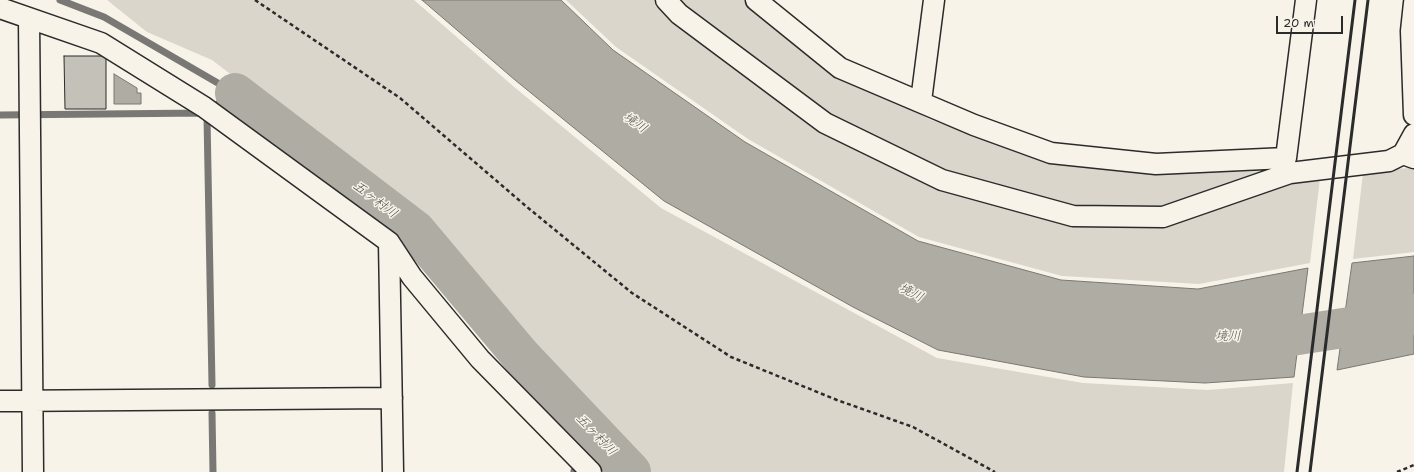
<!DOCTYPE html>
<meta charset="utf-8">
<style>
body{margin:0}
#map{position:relative;width:1414px;height:472px;overflow:hidden;background:#f7f3e8;font-family:"Shantell Sans",sans-serif}
canvas{display:block}
.scale{position:absolute;left:1276px;top:16px;width:67px;height:18px;box-sizing:border-box;border:2px solid #2b2b2b;border-top:0;padding-left:5px;font-size:12px;line-height:14px;white-space:nowrap;color:#2b2b2b;-webkit-text-stroke:3px #f7f3e8;paint-order:stroke}
</style>
<div id="map">
<canvas width="1414" height="472"></canvas>
<div class="scale">20 m</div>
</div>
<script>
const ctx = document.querySelector('canvas').getContext('2d');
ctx.lineJoin = 'round';
function fill(path, color) {
  ctx.fillStyle = color;
  ctx.fill(path, 'evenodd');
}
function poly(rows) {
  const path = new Path2D();
  for (const r of rows) {
    path.moveTo(r[0], r[1]);
    for (let i = 2; i < r.length; i += 2) path.lineTo(r[i], r[i + 1]);
  }
  return path;
}
function stroke(path, color, width, dash) {
  ctx.strokeStyle = color;
  ctx.lineWidth = width;
  ctx.lineCap = dash ? 'butt' : 'round';
  ctx.setLineDash(dash || []);
  ctx.stroke(path);
}
function write(font, color, halo, rows, align = 'center') {
  ctx.font = font + ' "Shantell Sans","Klee One",sans-serif';
  ctx.lineWidth = 3;
  ctx.setLineDash([]);
  ctx.textBaseline = 'middle';
  ctx.strokeStyle = halo;
  ctx.fillStyle = color;
  for (const [text, x, y, turn = 0] of rows) {
    ctx.save();
    ctx.translate(x, y);
    ctx.rotate((+turn || 0) * Math.PI / 180);
    ctx.textAlign = isNaN(turn) ? turn : align;
    if (halo) ctx.strokeText(text, 0, 0);
    ctx.fillText(text, 0, 0);
    ctx.restore();
  }
}
fill(poly([
 [107,0,414,0,513,86,661,208,937,358,1083,383,1208,390,1293,383,1284,472,645,472,525,350,425,223,212,60,147,32],
 [566,0,746,0,837,72,931,120,1045,159,1155,173,1267,171,1320,178,1310,263,1199,284,1062,276,919,237,748,139,616,47],
 [1414,168,1414,252,1353,259,1363,173,1388,169]
]), '#dad6cc');
const water = poly([
 [422,0,561,0,613,50,745,142,918,241,1061,280,1198,289,1308,268,1294,377,1205,383,1084,377,938,350,853,307,664,201,515,80,422,0],
 [114,74,137,88,137,93,141,93,141,104,114,104,114,74],
 [1414,256,1414,354,1337,370,1352,263,1414,256]
]);
fill(water, '#afaca4');
stroke(water, '#7a7874', 1);
stroke(poly([
 [205,114,207,117,212,385],
 [0,115,204,113,235,93,104,17,60,0],
 [212,413,213,472],
 [591,454,605,444],
 [574,471,574,472]
]), '#7a7874', 7);
stroke(poly([
 [235,93,416,231,521,356,631,472],
 [1244,337,1285,337,1395,320,1414,314]
]), '#afaca4', 40);
const building = poly([
 [64,56,106,56,106,109,65,109,64,56]
]);
fill(building, '#c4c1b9');
stroke(building, '#2b2b2b', 1);
const minor = poly([
 [666,0,679,14,825,123,942,180,1073,216,1163,217,1290,173,1389,161,1403,154,1414,158],
 [756,0,840,68,974,125,1051,153,1156,164,1286,158,1306,0],
 [1414,3,1411,31,1414,115],
 [0,8,101,43,204,107,389,242,393,472],
 [29,19,33,472],
 [921,101,934,0],
 [1403,154,1414,134],
 [389,242,412,277,480,359,591,472],
 [0,401,392,398]
]);
stroke(minor, '#2b2b2b', 23);
stroke(poly([
 [255,0,400,98,527,207,632,293,731,357,837,400,913,427,995,472],
 [1397,472,1414,465]
]), '#2b2b2b', 2.5, [4, 3]);
stroke(minor, '#f7f3e8', 20);
stroke(poly([
 [1297,472,1355,0],
 [1310,472,1368,0]
]), '#2b2b2b', 3);
write('italic 13px', '#53524f', '#f7f3e8', [
 ["境川",635,123,35],
 ["五ヶ村川",375,200,37],
 ["境川",911,293,27],
 ["境川",1228,337],
 ["五ヶ村川",596,435,46]
]);
</script>
